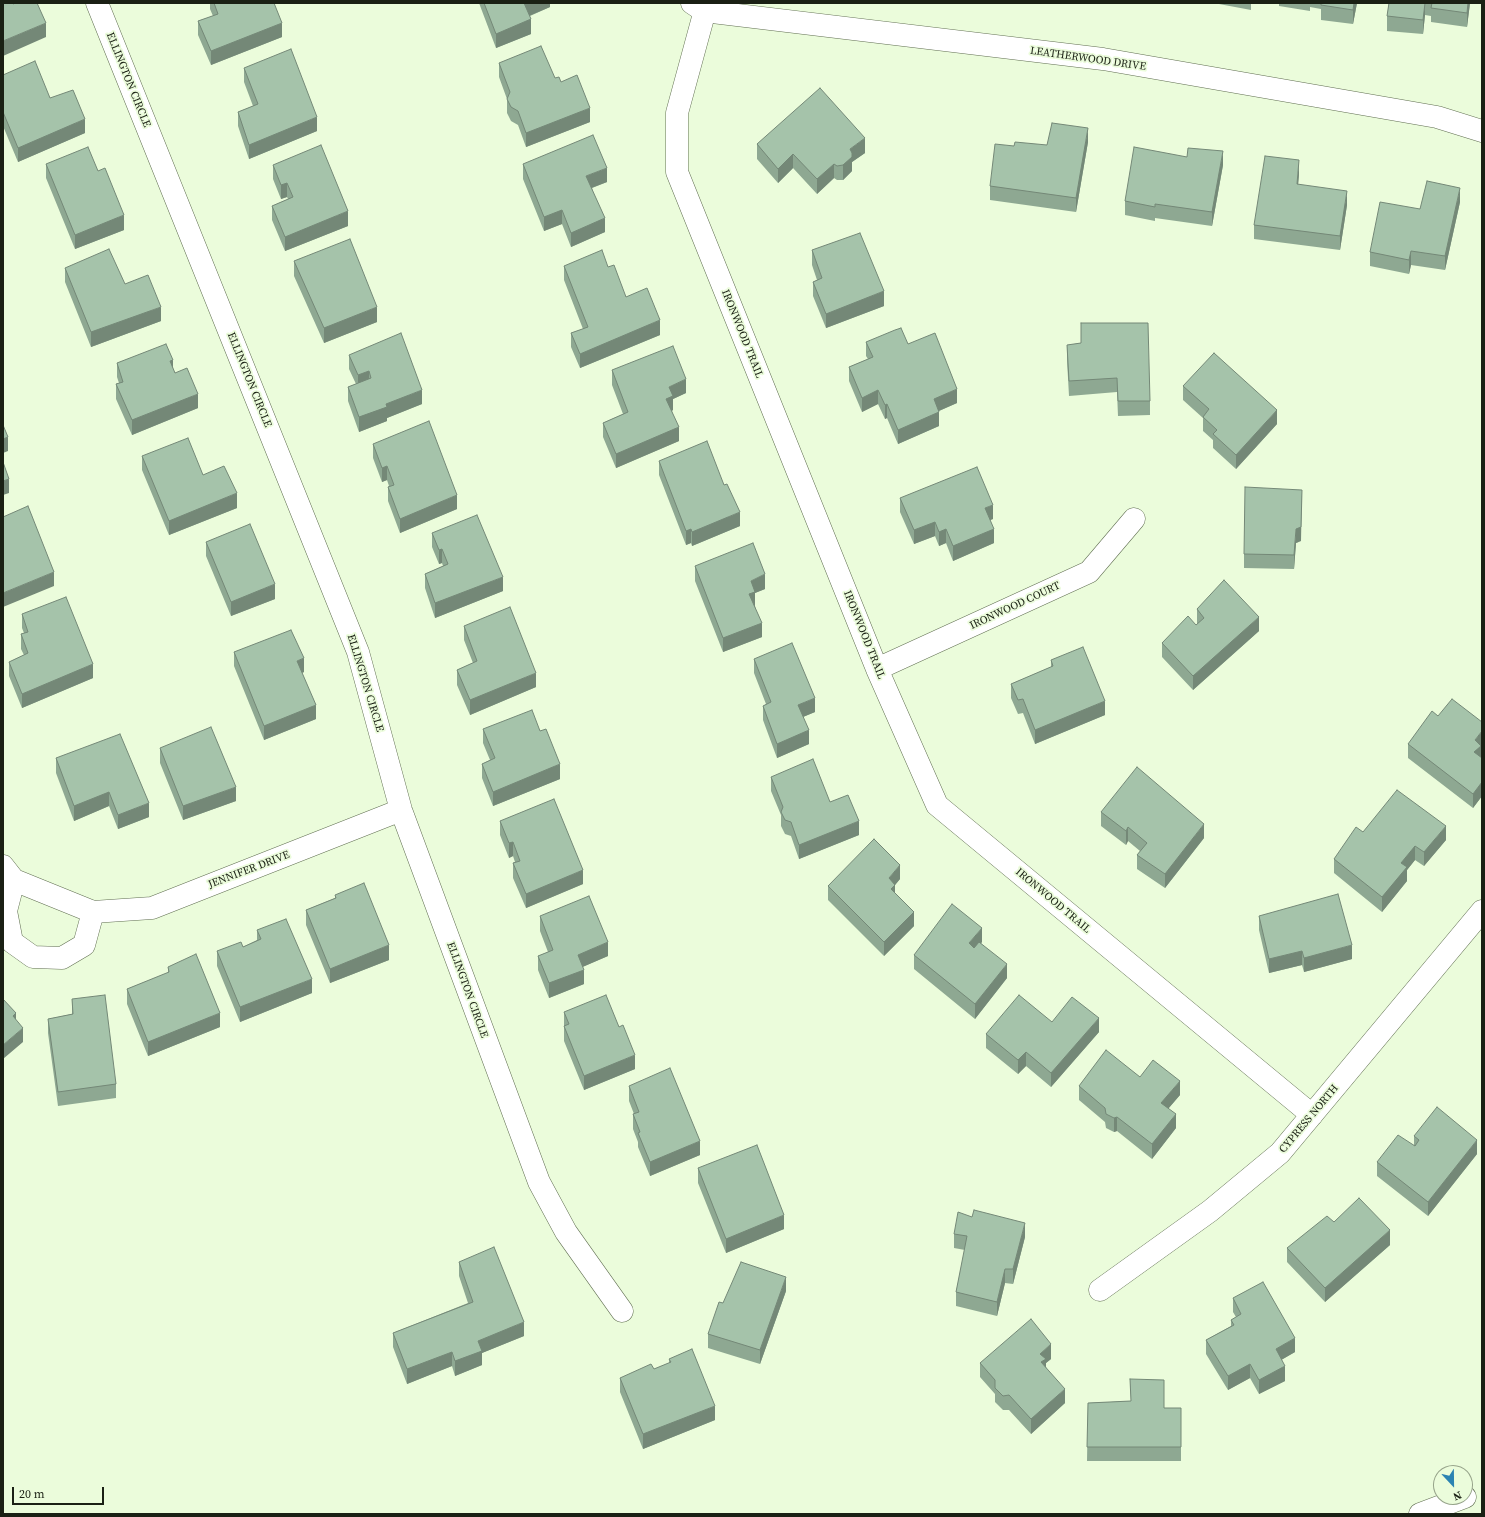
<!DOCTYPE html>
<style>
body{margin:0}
#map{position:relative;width:1485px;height:1517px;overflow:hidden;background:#ebfcdb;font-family:"Source Serif 4",serif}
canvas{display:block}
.frame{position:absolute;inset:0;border:4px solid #1a2014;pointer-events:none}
.north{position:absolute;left:1433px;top:1465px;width:40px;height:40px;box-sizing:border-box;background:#ebfcdb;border:1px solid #97a48b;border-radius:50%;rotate:158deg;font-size:11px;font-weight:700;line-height:16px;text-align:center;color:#1a2014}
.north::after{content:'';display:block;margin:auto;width:14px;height:18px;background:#2b83b2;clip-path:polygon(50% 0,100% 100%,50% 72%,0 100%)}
.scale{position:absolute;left:12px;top:1487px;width:92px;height:18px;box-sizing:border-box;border:2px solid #1a2014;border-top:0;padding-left:5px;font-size:12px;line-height:14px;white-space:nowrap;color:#1a2014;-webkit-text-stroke:3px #ebfcdb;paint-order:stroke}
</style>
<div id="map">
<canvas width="1485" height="1517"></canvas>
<div class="frame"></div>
<div class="north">N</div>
<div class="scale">20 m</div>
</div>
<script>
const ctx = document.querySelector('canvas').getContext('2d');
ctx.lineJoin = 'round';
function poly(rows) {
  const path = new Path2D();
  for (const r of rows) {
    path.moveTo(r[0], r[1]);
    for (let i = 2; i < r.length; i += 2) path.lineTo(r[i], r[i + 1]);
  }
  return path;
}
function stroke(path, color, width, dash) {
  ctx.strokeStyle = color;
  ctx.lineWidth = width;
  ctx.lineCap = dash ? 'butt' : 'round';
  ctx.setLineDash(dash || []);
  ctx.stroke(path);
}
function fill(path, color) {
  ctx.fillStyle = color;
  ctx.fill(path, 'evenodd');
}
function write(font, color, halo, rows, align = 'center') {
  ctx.font = font + ' "Source Serif 4",serif';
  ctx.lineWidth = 3.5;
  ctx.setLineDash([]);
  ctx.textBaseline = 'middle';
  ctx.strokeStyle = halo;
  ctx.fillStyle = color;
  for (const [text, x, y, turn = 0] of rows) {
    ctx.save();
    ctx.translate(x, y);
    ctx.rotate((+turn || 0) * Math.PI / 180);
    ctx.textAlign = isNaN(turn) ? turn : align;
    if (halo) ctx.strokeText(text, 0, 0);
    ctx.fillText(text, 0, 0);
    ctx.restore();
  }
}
const street = poly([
 [97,3,358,652,401,810,539,1182,566,1232,622,1311],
 [692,3,704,11,1103,59,1437,117,1482,131],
 [707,3,677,113,677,172,877,669,937,805,1312,1115],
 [877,669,1089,572,1134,519],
 [3,866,14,880,93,912,152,908,401,810],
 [14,880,6,911,12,942,33,957,62,958,84,945,93,912],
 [1100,1290,1210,1211,1280,1153,1482,911]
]);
const secondary = poly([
 [1420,1514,1465,1497]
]);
stroke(street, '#616f52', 23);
stroke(secondary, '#616f52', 23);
stroke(street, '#fff', 22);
stroke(secondary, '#fff', 22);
fill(poly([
 [210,3,274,3,282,37,211,65,198,35,198,21,213,16,210,9],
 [479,3,550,3,550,7,530,16,531,34,496,48],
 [1219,3,1251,3,1251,10,1219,4],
 [1279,3,1357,3,1353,24,1321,20,1321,9,1310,7,1310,11,1279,6],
 [1389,3,1470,3,1467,27,1431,22,1431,16,1425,15,1423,34,1387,31,1387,16],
 [499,63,555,78,561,82,590,122,526,147,518,125,511,121,507,113,507,99,499,77],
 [244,68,317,131,249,159,238,126,238,112,253,106,244,82],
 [3,75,50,98,85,133,18,162,3,126],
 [1088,142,1076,212,990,200,990,186,1014,146,1047,145],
 [757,144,865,153,852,162,852,171,843,180,837,180,834,178,817,194,793,168,778,183,757,159],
 [46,164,98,171,124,230,75,249,46,178],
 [523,164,607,182,592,188,605,232,571,247,562,224,544,231,523,179],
 [273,165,348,226,285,251,272,220,272,206,288,199,287,197,281,199,273,179],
 [1223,165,1212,226,1155,218,1155,221,1125,215,1125,201],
 [1299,174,1298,184,1347,205,1340,250,1254,239,1254,225],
 [1460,202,1445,270,1411,265,1409,274,1370,266,1370,252,1420,209],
 [812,250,884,306,826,328,813,296,813,282,817,280,812,265],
 [294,261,377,322,324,343,294,276],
 [564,266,608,267,626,297,660,335,580,368,571,347,571,333,583,329,564,280],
 [65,268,125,284,161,321,91,347,65,282],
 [1081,323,1150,401,1150,415,1118,416,1117,392,1069,396,1067,360,1067,345,1081,343],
 [866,342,908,344,957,403,939,411,939,426,898,444,887,418,885,419,878,404,862,412,849,381,849,367,868,359,866,356],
 [349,355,422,404,387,418,387,421,359,432,348,401,348,387,356,384,349,369],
 [117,363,173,369,175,373,198,408,132,435,116,399,116,384,119,383,117,377],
 [612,370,686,393,673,399,673,410,672,411,679,441,616,468,603,437,603,423,623,414,612,385],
 [1183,386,1277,424,1236,469,1213,448,1213,440,1203,431,1203,418,1183,400],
 [373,444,457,509,400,533,388,501,388,487,389,486,387,480,382,482,373,458],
 [142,456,203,475,237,508,169,535,142,470],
 [659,461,740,526,692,546,691,543,686,545,659,475],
 [900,498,993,519,990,520,994,543,953,561,946,543,939,546,935,536,914,544,900,512],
 [432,533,503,591,435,618,425,588,425,574,443,566,442,563,439,564,432,547],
 [1301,541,1296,543,1294,569,1244,568,1244,554],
 [206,542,275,599,231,616,206,556],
 [695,566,765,589,755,593,755,606,762,637,723,652,695,581],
 [1197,609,1259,631,1193,690,1162,657,1162,643,1197,624],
 [22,614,93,678,22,708,9,676,9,662,24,655,21,649,21,634,24,633,22,628],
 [464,626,536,687,470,715,457,685,457,670,473,663,464,640],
 [234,652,304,672,302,673,316,719,264,740,234,666],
 [754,659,815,712,803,717,809,744,777,758,763,720,763,706,766,704,754,673],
 [1051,660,1105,715,1035,744,1023,713,1018,714,1011,698,1011,684,1051,667],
 [1482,673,1482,689,1481,688,1481,674],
 [1438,716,1481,747,1481,758,1482,758,1482,796,1473,808,1408,758,1408,744],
 [483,729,540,731,560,779,493,806,482,778,482,764,490,760,483,743],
 [160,748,236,801,183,820,160,763],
 [56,758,149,817,118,829,109,806,74,821,56,773],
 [771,777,830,802,859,835,799,859,791,836,785,834,781,826,781,815,771,791],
 [1101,812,1204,838,1165,888,1137,869,1137,855,1140,851,1128,841,1126,845,1101,826],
 [500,821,583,884,526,908,513,878,513,863,515,862,513,856,509,858,500,835],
 [1363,832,1446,840,1424,866,1415,860,1407,870,1407,881,1382,912,1334,873,1334,859],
 [900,879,895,885,895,893,914,926,884,956,828,900,828,886],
 [335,895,389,960,330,983,306,925,306,910,335,898],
 [540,916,608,956,582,967,584,984,549,998,538,970,538,956,548,952,540,931],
 [1259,916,1352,959,1304,972,1302,965,1269,973,1259,930],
 [257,930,312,993,240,1022,217,966,217,951,243,947,257,940],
 [982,942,981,943,1007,978,975,1019,914,969,914,955],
 [168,967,220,1027,148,1056,127,1004,127,989,168,973],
 [72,999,116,1084,116,1098,58,1106,48,1033,48,1019,72,1014],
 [564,1012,635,1069,584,1090,564,1041],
 [1052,1022,1099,1032,1051,1087,1026,1066,1018,1074,986,1048,986,1034],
 [1140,1077,1180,1095,1168,1109,1176,1128,1152,1159,1117,1131,1114,1132,1106,1128,1105,1122,1079,1100,1079,1086],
 [629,1086,700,1155,650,1176,638,1147,638,1142,633,1129,633,1114,634,1114,629,1101],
 [1414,1136,1477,1154,1428,1216,1377,1176,1377,1162,1414,1145],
 [698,1168,784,1229,726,1253,698,1183],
 [1334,1222,1390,1245,1325,1302,1287,1262,1287,1248],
 [954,1234,1025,1237,1013,1284,1005,1283,997,1316,956,1306,956,1292,965,1250,954,1248],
 [459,1262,524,1336,482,1353,482,1365,455,1376,452,1366,407,1384,393,1347,393,1333,468,1303,459,1276],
 [786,1291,760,1364,708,1348,708,1334,723,1303],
 [1233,1298,1295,1352,1281,1360,1285,1381,1259,1394,1250,1378,1228,1390,1206,1354,1206,1340,1231,1326,1231,1320,1236,1317,1233,1312],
 [669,1359,715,1420,643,1449,620,1392,620,1378,654,1369,669,1363],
 [1051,1359,1046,1363,1046,1367,1065,1403,1031,1434,1009,1410,1003,1410,995,1402,995,1394,980,1377,980,1363],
 [1130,1379,1164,1408,1181,1408,1181,1461,1087,1461,1088,1403,1131,1401]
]), '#8ea892');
fill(poly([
 [524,3,550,3,550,7,524,18],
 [1354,3,1357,3,1353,24,1353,10],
 [1425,3,1425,15,1423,34,1423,20],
 [1468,3,1470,3,1467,27,1467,13],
 [531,19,531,34,496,48,496,34],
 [46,23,46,37,3,56,3,41],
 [282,23,282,37,211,65,211,51],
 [590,108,590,122,526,147,526,133],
 [317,117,317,131,249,159,249,145],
 [85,119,85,133,18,162,18,148],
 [1088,128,1088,142,1076,212,1076,198],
 [865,138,865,153,852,162,852,171,843,180,843,165,850,149],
 [1223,151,1223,165,1212,226,1212,212],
 [793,154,793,168,778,183,778,169],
 [1299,160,1299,174,1297,198,1297,184],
 [834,164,834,178,817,194,817,179],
 [607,168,607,182,586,190,586,176],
 [287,183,287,197,281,199,281,185],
 [1460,188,1460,202,1445,270,1445,256],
 [1347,191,1347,205,1340,250,1340,236],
 [562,210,562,224,544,231,544,217],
 [348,211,348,226,285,251,285,237],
 [124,215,124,230,75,249,75,235],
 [605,218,605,232,571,247,571,233],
 [1411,251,1411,265,1409,274,1409,260],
 [884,291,884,306,826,328,826,314],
 [161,307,161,321,91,347,91,332],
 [377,307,377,322,324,343,324,328],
 [660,320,660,335,580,368,580,354],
 [173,360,173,374,170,361],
 [369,371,369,385,358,389,358,375],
 [686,379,686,393,673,399,673,410,666,413,666,399,669,387],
 [957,389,957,403,934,413,934,399],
 [422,390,422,404,387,418,387,421,359,432,359,417,386,404],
 [878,390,878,404,862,412,862,398],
 [198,394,198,408,132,435,132,420],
 [887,404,887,418,885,419,885,405],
 [1277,410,1277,424,1236,469,1236,455],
 [939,412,939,426,898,444,898,430],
 [679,427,679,441,616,468,616,454],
 [8,437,8,451,3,453,3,439],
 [387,466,387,480,382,482,382,468],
 [9,479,9,493,3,495,3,481],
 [1302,490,1301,541,1296,543,1294,569,1294,555,1296,529],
 [237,493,237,508,169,535,169,521],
 [457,495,457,509,400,533,400,519],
 [993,505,993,519,985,522,985,508],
 [740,512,740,526,692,546,692,532],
 [935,522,935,536,914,544,914,530],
 [691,529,691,543,686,545,686,531],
 [946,529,946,543,939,546,939,532],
 [994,529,994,543,953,561,953,546],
 [442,549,442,563,439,564,439,550],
 [54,572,54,586,3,607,3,593],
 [765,574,765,589,755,593,755,606,749,608,749,594,751,581],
 [503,577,503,591,435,618,435,603],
 [275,584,275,599,231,616,231,602],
 [1259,617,1259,631,1193,690,1193,676],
 [762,623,762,637,723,652,723,638],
 [304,658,304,672,297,675,297,661],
 [93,664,93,678,22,708,22,694],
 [536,673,536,687,470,715,470,700],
 [815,698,815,712,798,719,798,705],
 [1105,701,1105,715,1035,744,1035,730],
 [316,705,316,719,264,740,264,726],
 [809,730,809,744,777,758,777,744],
 [1482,731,1481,760,1474,767,1475,740],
 [560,764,560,779,493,806,493,792],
 [1482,782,1482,796,1473,808,1473,794],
 [236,787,236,801,183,820,183,806],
 [109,792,109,806,74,821,74,806],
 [149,803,149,817,118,829,118,815],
 [859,821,859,835,799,859,799,845],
 [1204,824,1204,838,1165,888,1165,874],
 [1446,826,1446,840,1424,866,1424,852],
 [1128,827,1128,841,1126,845,1126,831],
 [513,842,513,856,509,858,509,843],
 [1415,846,1415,860,1407,870,1407,881,1382,912,1382,897,1401,863],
 [900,865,900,879,895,885,895,899,891,903,889,878],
 [583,870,583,884,526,908,526,894],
 [914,912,914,926,884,956,884,942],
 [982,928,982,942,969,958,969,943],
 [608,942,608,956,578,969,578,955],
 [389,945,389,960,330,983,330,969],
 [1352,945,1352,959,1304,972,1304,958],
 [1302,951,1302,965,1269,973,1269,959],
 [1007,964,1007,978,975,1019,975,1004],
 [584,970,584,984,549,998,549,983],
 [312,979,312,993,240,1022,240,1007],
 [16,1013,16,1028,13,1016],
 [220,1013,220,1027,148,1056,148,1042],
 [1099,1018,1099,1032,1051,1087,1051,1073],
 [23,1028,23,1042,3,1059,3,1045],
 [1026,1052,1026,1066,1018,1074,1018,1060],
 [635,1055,635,1069,584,1090,584,1076],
 [1180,1081,1180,1095,1161,1117,1161,1103],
 [1176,1114,1176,1128,1152,1159,1152,1144],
 [1117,1117,1117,1131,1114,1132,1114,1118],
 [1477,1140,1477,1154,1428,1216,1428,1202],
 [700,1141,700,1155,650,1176,650,1162],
 [784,1215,784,1229,726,1253,726,1239],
 [1025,1223,1025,1237,1013,1284,1013,1269],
 [1390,1230,1390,1245,1325,1302,1325,1288],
 [1005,1269,1005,1283,997,1316,997,1302],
 [786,1277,786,1291,760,1364,760,1350],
 [524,1322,524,1336,482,1353,482,1365,455,1376,455,1361,478,1341],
 [1295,1338,1295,1352,1276,1363,1276,1349],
 [1051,1344,1051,1359,1046,1363,1046,1374,1041,1376,1040,1354],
 [452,1352,452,1366,407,1384,407,1369],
 [1250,1364,1250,1378,1228,1390,1228,1376],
 [1285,1366,1285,1381,1259,1394,1259,1380],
 [1065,1389,1065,1403,1031,1434,1031,1419],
 [715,1406,715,1420,643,1449,643,1434]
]), '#748877');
const building = poly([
 [3,3,12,3,13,4,16,3,37,3,46,23,3,41,3,3],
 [214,3,274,3,282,23,211,51,198,21,218,14,214,3],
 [484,3,525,3,524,3,531,19,496,34,484,3],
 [1321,3,1354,3,1353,10,1321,5,1321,3],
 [1389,3,1425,3,1423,20,1387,16,1389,3],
 [1432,3,1468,3,1467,13,1431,8,1432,3],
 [541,46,555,78,559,77,561,82,577,75,590,108,526,133,518,111,511,107,507,99,510,92,499,63,541,46],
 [291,49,317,117,249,145,238,112,258,104,244,68,291,49],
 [35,61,50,98,73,90,85,119,18,148,3,112,3,75,35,61],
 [820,88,865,138,850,149,852,153,852,157,843,165,837,166,834,164,817,179,793,154,778,169,757,144,820,88],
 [1052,123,1088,128,1076,198,990,186,995,144,1014,146,1015,142,1047,145,1052,123],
 [593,135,607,168,586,176,605,218,571,233,562,210,544,217,523,164,593,135],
 [321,145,348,211,285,237,272,206,293,197,287,183,281,185,273,165,321,145],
 [88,147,98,171,105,168,124,215,75,235,46,164,88,147],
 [1134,147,1187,157,1188,148,1223,151,1212,212,1155,204,1155,207,1125,201,1134,147],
 [1265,156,1299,160,1297,184,1347,191,1340,236,1254,225,1265,156],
 [1427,181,1460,188,1445,256,1411,251,1409,260,1370,252,1380,202,1420,209,1427,181],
 [860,233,884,291,826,314,813,282,822,278,812,250,860,233],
 [350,239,377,307,324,328,294,261,350,239],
 [109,249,125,284,148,275,161,307,91,332,65,268,109,249],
 [602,250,608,267,614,265,626,297,647,288,660,320,580,354,571,333,588,327,564,266,602,250],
 [1081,323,1148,323,1150,401,1118,401,1117,378,1069,381,1067,345,1081,343,1081,323],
 [901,328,908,344,935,333,957,389,934,399,939,412,898,430,887,404,885,405,878,390,862,398,849,367,873,357,866,342,895,330,901,328],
 [401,333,422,390,386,404,387,407,359,417,348,387,371,378,369,371,358,375,349,355,401,333],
 [166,344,173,360,170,361,175,373,187,368,198,394,132,420,116,384,123,382,117,363,166,344],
 [673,346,686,379,669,387,673,396,666,399,679,427,616,454,603,423,628,412,612,370,673,346],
 [1214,353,1277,410,1236,455,1213,434,1217,430,1203,417,1209,409,1183,386,1214,353],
 [429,421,457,495,400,519,388,487,394,485,387,466,382,468,373,444,429,421],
 [3,425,8,437,3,439,3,425],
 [188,438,203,475,224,466,237,493,169,521,142,456,188,438],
 [707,441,724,485,727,484,740,512,692,532,691,529,686,531,659,461,707,441],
 [3,462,9,479,3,481,3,462],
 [977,467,993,505,985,508,994,529,953,546,946,529,939,532,935,522,914,530,900,498,977,467],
 [1245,487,1302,490,1301,527,1296,529,1294,555,1244,554,1245,487],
 [28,506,54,572,3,593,3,517,28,506],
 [477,515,503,577,435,603,425,574,448,564,442,549,439,550,432,533,477,515],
 [250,524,275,584,231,602,206,542,250,524],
 [753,543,765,574,751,581,755,592,749,594,762,623,723,638,695,566,753,543],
 [1224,580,1259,617,1193,676,1162,643,1188,616,1196,625,1204,618,1197,609,1224,580],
 [66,597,93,664,22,694,9,662,28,653,21,634,28,632,22,614,66,597],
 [510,607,536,673,470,700,457,670,477,661,464,626,510,607],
 [291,630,304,658,297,661,316,705,264,726,234,652,291,630],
 [792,643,815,698,798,705,809,730,777,744,763,706,771,702,754,659,792,643],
 [1083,647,1105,701,1035,730,1023,699,1018,700,1011,684,1053,666,1051,660,1083,647],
 [1452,699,1482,722,1482,731,1475,740,1481,746,1474,752,1482,758,1482,782,1473,794,1408,744,1432,711,1438,716,1452,699],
 [532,710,540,731,546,729,560,764,493,792,482,764,495,758,483,729,532,710],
 [211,727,236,787,183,806,160,748,211,727],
 [120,734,149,803,118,815,109,792,74,806,56,758,120,734],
 [813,759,830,802,848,795,859,821,799,845,791,822,785,820,781,812,783,807,771,777,813,759],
 [1137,767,1204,824,1165,874,1137,855,1147,843,1128,827,1126,831,1101,812,1137,767],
 [1397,790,1446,826,1424,852,1415,846,1401,863,1407,867,1382,897,1334,859,1356,827,1363,832,1397,790],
 [554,799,583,870,526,894,513,863,520,861,513,842,509,843,500,821,554,799],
 [874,839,900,865,889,878,895,885,891,889,914,912,884,942,828,886,874,839],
 [364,883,389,945,330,969,306,910,336,898,335,895,364,883],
 [1338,894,1352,945,1304,958,1302,951,1269,959,1259,916,1338,894],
 [589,896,608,942,578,955,584,970,549,983,538,956,553,950,540,916,589,896],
 [952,904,982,928,969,943,974,948,979,942,1007,964,975,1004,914,955,952,904],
 [286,919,312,979,240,1007,217,951,241,942,243,947,261,939,257,930,286,919],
 [196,954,220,1013,148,1042,127,989,169,972,168,967,196,954],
 [105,995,116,1084,58,1092,48,1019,73,1014,72,999,105,995],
 [606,995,619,1027,623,1025,635,1055,584,1076,564,1026,569,1024,564,1012,606,995],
 [1019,995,1052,1022,1072,997,1099,1018,1051,1073,1026,1052,1018,1060,986,1034,1019,995],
 [3,999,16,1013,13,1016,23,1028,3,1045,3,999],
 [1106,1050,1140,1077,1153,1060,1180,1081,1161,1103,1176,1114,1152,1144,1117,1117,1114,1118,1106,1114,1105,1108,1079,1086,1106,1050],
 [670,1068,700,1141,650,1162,638,1133,640,1132,633,1114,639,1112,629,1086,670,1068],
 [1437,1107,1477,1140,1428,1202,1377,1162,1398,1135,1415,1146,1419,1140,1414,1136,1437,1107],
 [757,1145,784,1215,726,1239,698,1168,757,1145],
 [1359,1198,1390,1230,1325,1288,1287,1248,1327,1216,1334,1222,1359,1198],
 [974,1210,1025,1223,1013,1269,1005,1269,997,1302,956,1292,967,1236,954,1234,958,1212,972,1217,974,1210],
 [494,1247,524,1322,478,1341,482,1351,455,1361,452,1352,407,1369,393,1333,473,1302,459,1262,494,1247],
 [741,1262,786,1277,760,1350,708,1334,719,1302,723,1303,741,1262],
 [1263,1282,1295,1338,1276,1349,1285,1366,1259,1380,1250,1364,1228,1376,1206,1340,1234,1325,1231,1320,1241,1314,1233,1298,1263,1282],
 [1031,1319,1051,1344,1040,1354,1046,1359,1041,1362,1065,1389,1031,1419,1009,1395,1003,1396,995,1388,995,1380,980,1363,1031,1319],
 [692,1349,715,1406,643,1434,620,1378,651,1364,654,1369,671,1362,669,1359,692,1349],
 [1130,1379,1164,1380,1164,1408,1181,1408,1181,1447,1087,1447,1088,1403,1131,1401,1130,1379]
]);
fill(building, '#a5c3aa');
stroke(building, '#748877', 1);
write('11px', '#1a2014', '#ebfcdb', [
 ["LEATHERWOOD DRIVE",1088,59,8],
 ["ELLINGTON CIRCLE",128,80,68],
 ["IRONWOOD TRAIL",742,334,68],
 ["ELLINGTON CIRCLE",249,380,68],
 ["IRONWOOD COURT",1015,606,-25],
 ["IRONWOOD TRAIL",864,635,68],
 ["ELLINGTON CIRCLE",365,683,73],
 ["JENNIFER DRIVE",249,870,-21],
 ["IRONWOOD TRAIL",1053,901,40],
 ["ELLINGTON CIRCLE",467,990,70],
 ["CYPRESS NORTH",1309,1119,-50]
]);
</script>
